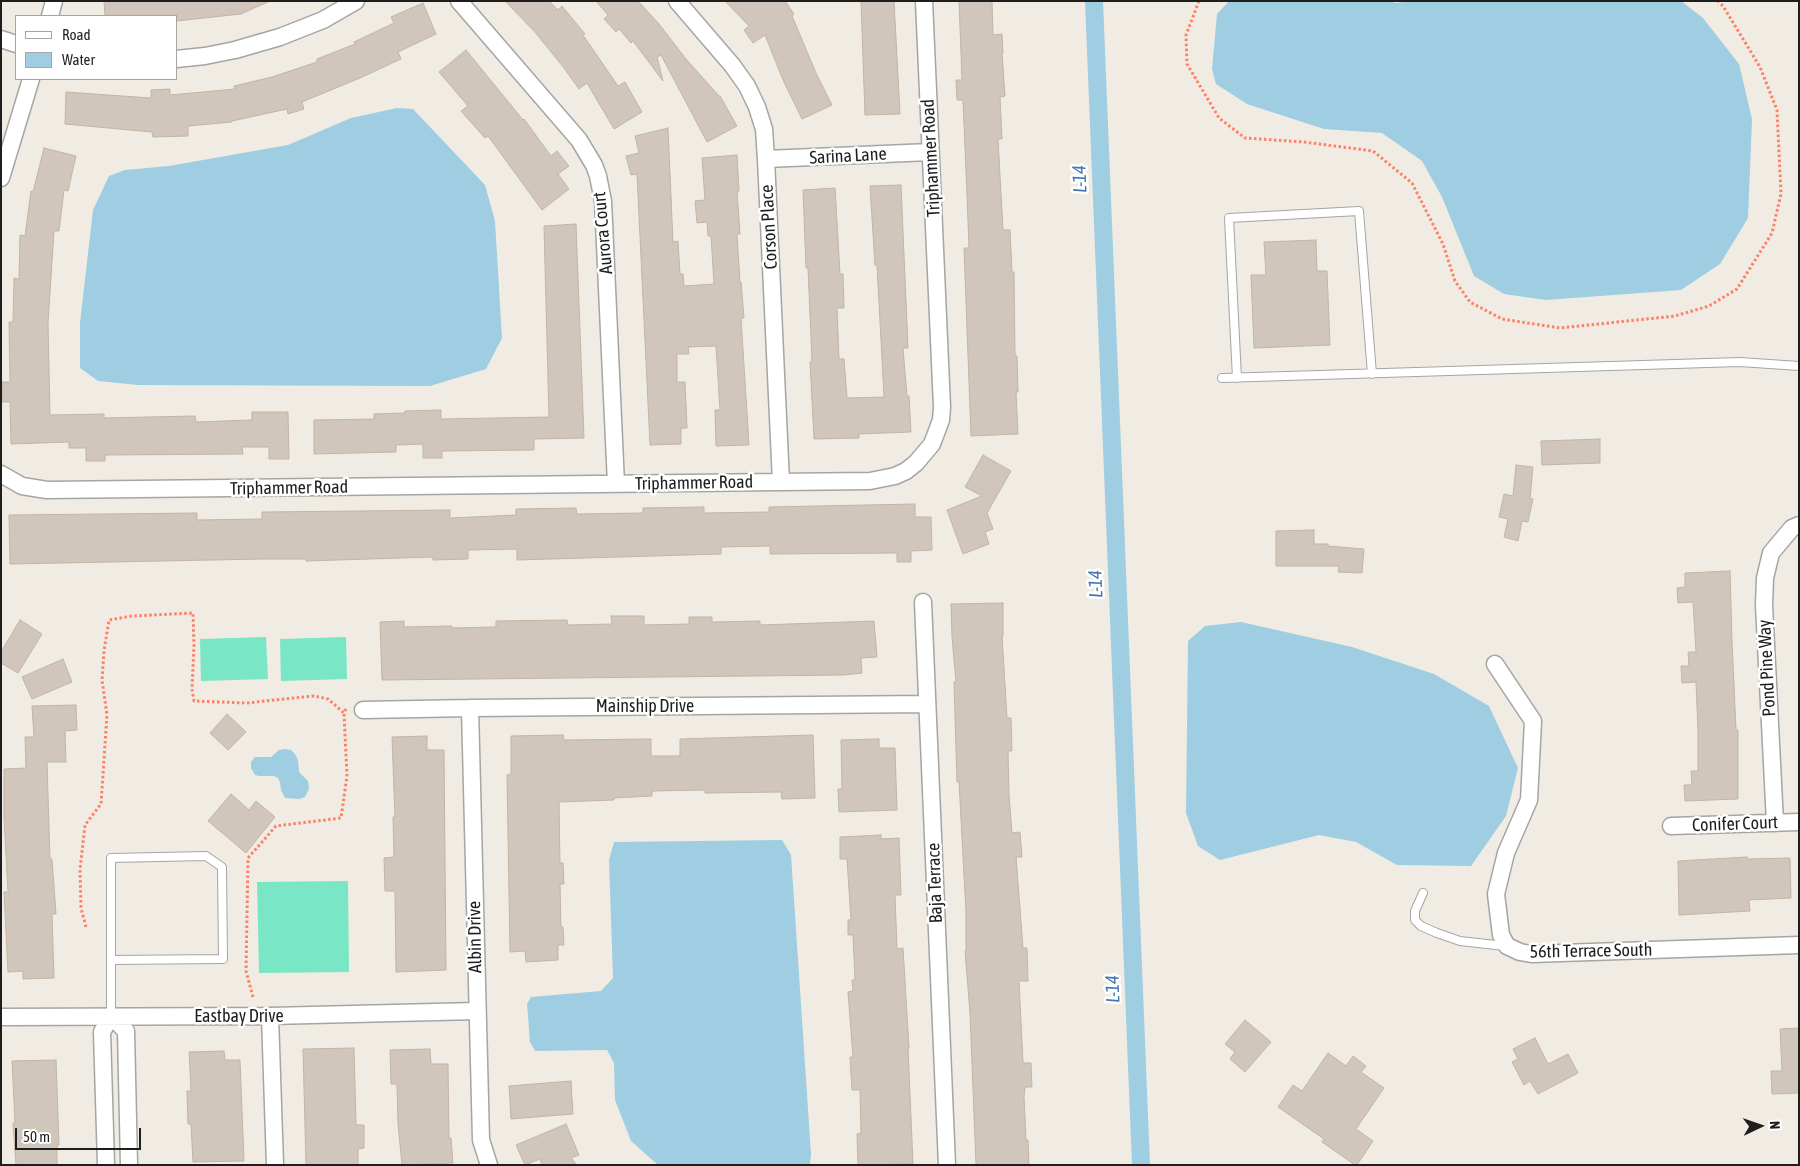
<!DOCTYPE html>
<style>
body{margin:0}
#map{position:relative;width:1800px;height:1166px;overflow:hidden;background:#f0ece3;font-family:"Asap Condensed",sans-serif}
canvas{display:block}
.frame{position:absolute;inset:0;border:2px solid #1e1e1e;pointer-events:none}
.legend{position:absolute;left:15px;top:15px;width:162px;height:65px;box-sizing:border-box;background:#fff;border:1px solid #a5a5a5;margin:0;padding:6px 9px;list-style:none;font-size:15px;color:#1e1e1e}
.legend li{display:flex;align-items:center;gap:10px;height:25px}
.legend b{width:25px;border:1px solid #a5a5a5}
.north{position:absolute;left:1735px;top:1101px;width:50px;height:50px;-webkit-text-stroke:4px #fff;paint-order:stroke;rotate:87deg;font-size:14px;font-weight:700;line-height:20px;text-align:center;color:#1e1e1e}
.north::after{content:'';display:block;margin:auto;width:18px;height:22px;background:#1e1e1e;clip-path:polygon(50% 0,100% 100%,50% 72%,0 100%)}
.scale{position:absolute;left:15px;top:1128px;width:126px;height:22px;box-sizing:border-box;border:2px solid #1e1e1e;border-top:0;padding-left:6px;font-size:15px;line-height:18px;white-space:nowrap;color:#1e1e1e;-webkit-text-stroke:4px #fff;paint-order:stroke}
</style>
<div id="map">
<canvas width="1800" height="1166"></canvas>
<div class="frame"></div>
<ul class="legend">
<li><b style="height:6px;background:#fff"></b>Road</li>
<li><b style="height:14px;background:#9fcde1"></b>Water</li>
</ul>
<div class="north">N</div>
<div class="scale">50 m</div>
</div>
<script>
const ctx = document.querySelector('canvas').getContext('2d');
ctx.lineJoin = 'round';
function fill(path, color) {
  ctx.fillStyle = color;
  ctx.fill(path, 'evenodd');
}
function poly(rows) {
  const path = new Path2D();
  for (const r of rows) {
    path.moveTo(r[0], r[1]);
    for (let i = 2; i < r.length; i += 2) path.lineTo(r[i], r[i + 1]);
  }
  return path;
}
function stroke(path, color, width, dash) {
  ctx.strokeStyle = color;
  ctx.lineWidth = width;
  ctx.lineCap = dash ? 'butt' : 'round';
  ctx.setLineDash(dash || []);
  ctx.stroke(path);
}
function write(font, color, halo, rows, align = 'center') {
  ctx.font = font + ' "Asap Condensed",sans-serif';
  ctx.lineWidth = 5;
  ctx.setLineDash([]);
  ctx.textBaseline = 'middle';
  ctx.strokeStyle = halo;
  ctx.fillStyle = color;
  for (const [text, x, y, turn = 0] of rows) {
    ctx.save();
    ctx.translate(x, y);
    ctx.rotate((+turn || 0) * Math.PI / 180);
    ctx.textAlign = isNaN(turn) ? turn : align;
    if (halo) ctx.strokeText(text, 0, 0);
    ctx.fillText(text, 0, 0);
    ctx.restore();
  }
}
fill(poly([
 [266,637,268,679,201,681,200,639],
 [346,637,347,679,281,681,280,639],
 [348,881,349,972,259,973,257,882]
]), '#79e6c5');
fill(poly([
 [1229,1,1388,1,1396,3,1411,1,1681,1,1703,18,1739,64,1752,119,1748,218,1720,264,1681,290,1546,300,1504,294,1474,276,1442,197,1422,161,1382,133,1324,129,1247,104,1216,84,1212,69,1217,14],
 [397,108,413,109,485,185,495,221,502,338,486,369,430,386,138,385,98,381,80,368,80,323,93,210,109,176,125,170,169,166,288,145,351,118],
 [1241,622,1352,647,1434,674,1489,706,1518,768,1506,816,1471,866,1397,865,1356,842,1319,835,1220,860,1198,846,1186,813,1188,641,1205,626],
 [285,749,291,750,295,754,298,760,299,772,308,781,309,789,305,797,299,799,285,798,281,790,280,782,278,778,274,776,259,776,255,775,251,768,251,762,255,757,271,757,279,750],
 [782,840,791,855,811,1154,810,1165,658,1165,631,1141,615,1100,614,1063,607,1050,535,1051,530,1042,527,1004,531,997,601,991,613,978,609,860,614,842]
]), '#9fcde1');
stroke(poly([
 [1094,1,1141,1165]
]), '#9fcde1', 18);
const building = poly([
 [104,1,270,1,241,14,176,21,176,16,105,16,104,1],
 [505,1,549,1,558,10,562,6,585,34,583,35,618,86,625,82,642,112,614,129,587,83,579,89,564,68,534,31,505,1],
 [596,1,638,1,659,24,686,59,719,96,720,96,737,126,707,142,661,55,657,57,663,81,633,41,631,43,619,29,616,32,604,19,608,15,596,1],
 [725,1,785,1,794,14,792,16,816,73,832,105,802,119,783,80,765,35,753,43,744,30,749,26,725,1],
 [861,1,894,1,900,114,865,115,861,1],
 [959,1,992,1,993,35,1002,34,1003,53,1002,53,1005,96,1000,97,1002,139,998,139,1003,230,1010,230,1012,272,1014,272,1015,356,1017,356,1018,392,1016,392,1018,434,971,436,964,248,969,248,967,195,963,100,957,100,956,80,962,80,959,1],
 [423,3,436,34,398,52,401,59,360,78,302,102,304,109,288,114,287,109,232,121,232,122,188,126,188,136,153,137,152,132,65,124,66,92,151,98,151,90,170,89,170,95,235,89,234,86,272,77,317,62,317,59,355,44,354,42,394,23,391,17,423,3],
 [466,50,523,120,524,119,551,156,557,151,569,166,558,174,569,189,542,210,488,136,485,138,461,111,468,106,439,72,466,50],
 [668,128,673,242,678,241,680,274,683,274,684,286,714,284,711,236,708,236,707,222,697,223,695,201,705,200,702,158,737,155,739,191,737,191,740,234,737,234,740,282,741,282,744,318,741,318,749,445,716,446,715,410,720,410,716,346,688,347,689,354,677,354,677,382,685,382,687,428,681,428,681,444,650,445,637,174,631,175,626,156,639,153,635,136,668,128],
 [44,148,76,156,68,191,64,190,59,231,54,231,48,323,50,415,104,414,104,418,195,416,196,422,252,420,252,412,288,412,289,459,269,459,269,447,242,447,243,454,105,455,105,461,86,461,86,448,69,448,69,442,11,444,10,402,2,402,2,382,10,382,9,322,13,322,14,278,19,279,20,235,25,236,31,191,33,192,44,148],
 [901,185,908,348,903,348,907,396,909,396,911,432,859,434,859,438,814,439,810,362,812,361,808,268,806,268,803,190,835,188,840,274,843,274,844,308,837,308,839,359,844,359,847,398,884,397,877,265,875,265,870,186,901,185],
 [576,224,584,438,534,439,534,450,442,451,442,458,423,458,423,444,396,445,396,452,314,454,314,420,374,419,374,414,405,413,405,411,441,410,441,419,549,417,544,226,576,224],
 [1316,240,1317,271,1327,271,1330,345,1254,348,1251,275,1266,275,1264,242,1316,240],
 [1600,439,1600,463,1542,465,1541,441,1600,439],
 [983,455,1011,471,987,513,993,529,985,532,989,544,963,554,947,510,982,496,965,487,983,455],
 [1516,465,1533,467,1530,499,1533,499,1528,522,1522,521,1518,541,1504,537,1508,519,1499,517,1504,494,1513,496,1516,465],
 [915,504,915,517,931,517,932,550,911,551,911,562,897,562,897,553,770,554,770,546,721,547,721,554,517,560,517,549,468,550,468,559,433,560,433,557,306,561,306,559,263,559,10,564,9,515,197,513,197,520,262,519,262,512,450,510,450,518,516,515,516,509,576,508,577,514,643,513,643,508,704,507,704,513,769,512,769,507,915,504],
 [1314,530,1314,544,1328,544,1328,546,1364,549,1362,573,1338,572,1339,566,1276,566,1276,531,1314,530],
 [1730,571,1732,640,1736,730,1738,730,1738,799,1685,801,1684,785,1692,785,1691,771,1698,771,1698,731,1696,682,1682,683,1681,666,1689,666,1688,652,1696,652,1693,602,1678,603,1677,588,1685,587,1685,573,1730,571],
 [1003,603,1003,636,1002,636,1007,718,1011,718,1012,751,1008,751,1009,795,1012,833,1020,832,1022,857,1016,857,1023,948,1027,948,1028,981,1019,981,1023,1063,1031,1063,1032,1087,1025,1087,1024,1097,1026,1140,1028,1140,1029,1165,976,1165,970,1013,965,951,966,951,966,912,959,782,957,782,954,682,956,682,952,637,951,604,1003,603],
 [611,616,644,616,644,625,689,624,689,617,712,617,712,622,760,621,760,625,874,621,877,657,861,658,862,673,844,675,382,680,380,622,404,621,404,627,452,626,452,628,496,627,496,621,567,620,568,625,612,624,611,616],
 [20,620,42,634,18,673,1,663,1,652,20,620],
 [63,659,72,682,32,699,22,677,63,659],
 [76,705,77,730,65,731,66,762,47,762,50,859,52,859,56,914,52,914,54,978,23,979,23,971,8,972,4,892,8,892,4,818,4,769,26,768,25,737,34,737,32,706,76,705],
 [227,714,246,732,228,750,210,733,227,714],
 [563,735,564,740,651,739,651,756,680,756,680,739,813,735,815,798,782,799,781,792,705,793,705,790,652,791,652,796,614,798,614,800,559,802,560,863,563,863,564,884,560,884,561,927,563,927,564,945,558,945,558,960,526,962,525,951,510,952,507,775,511,774,511,736,563,735],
 [427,736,427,750,444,750,446,970,396,972,395,891,385,891,384,858,394,857,393,817,395,817,392,737,427,736],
 [879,739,879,748,895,748,897,810,839,812,838,789,842,789,841,740,879,739],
 [231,794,249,810,256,801,275,817,246,853,208,821,231,794],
 [881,835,881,839,899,838,901,895,895,895,897,949,903,948,909,1048,908,1048,913,1164,858,1165,857,1134,861,1133,860,1090,852,1090,850,1057,853,1057,848,992,853,991,852,980,855,980,853,935,848,935,848,920,851,920,847,859,840,859,840,837,881,835],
 [1747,857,1747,859,1790,858,1791,898,1749,900,1750,911,1679,915,1678,861,1747,857],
 [1245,1020,1271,1042,1245,1072,1230,1059,1235,1052,1225,1044,1245,1020],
 [1799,1028,1799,1093,1772,1094,1771,1071,1782,1071,1780,1029,1799,1028],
 [1535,1038,1548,1064,1568,1054,1578,1073,1538,1094,1530,1081,1524,1085,1512,1062,1518,1059,1513,1049,1535,1038],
 [354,1048,356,1125,364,1125,364,1148,358,1149,358,1165,306,1165,303,1049,354,1048],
 [430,1049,431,1064,448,1064,449,1138,451,1138,453,1163,402,1165,398,1124,397,1084,391,1084,390,1050,430,1049],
 [224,1051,225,1060,240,1060,244,1161,193,1162,191,1124,188,1124,187,1091,191,1091,189,1052,224,1051],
 [1328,1053,1346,1066,1353,1056,1366,1066,1361,1072,1384,1088,1356,1129,1373,1141,1357,1165,1355,1165,1322,1142,1324,1139,1278,1107,1293,1085,1302,1091,1328,1053],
 [56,1060,59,1145,57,1145,57,1165,16,1165,13,1123,15,1123,12,1061,56,1060],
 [571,1081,573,1114,511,1119,509,1086,571,1081],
 [566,1124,579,1155,571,1158,577,1165,542,1165,540,1159,525,1165,516,1145,566,1124]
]);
fill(building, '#d0c6bb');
stroke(building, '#c3b4a4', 1);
const lane = poly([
 [1222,378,1740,362,1799,366],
 [1237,378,1229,218,1359,211,1372,374],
 [1423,893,1415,911,1415,920,1421,926,1437,933,1460,941,1505,946],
 [111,1016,111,858,206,856,222,867,223,959,111,960]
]);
const street = poly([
 [459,1,579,140,594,165,598,176,603,201,616,484],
 [677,1,732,65,747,86,757,107,764,129,766,159,781,482],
 [50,16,54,1],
 [1,39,16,44],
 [176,59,205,56,235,50,280,37,323,20,356,1],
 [766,159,930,152],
 [1,178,31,79],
 [1,474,22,486,47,490,870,481,895,476,906,471,916,463,932,444,941,420,942,407,924,1],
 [923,602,947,1165],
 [1495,664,1533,721,1529,800,1506,853,1496,894,1501,935,1507,946,1520,952,1531,954,1799,945],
 [470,708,481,1140,489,1165],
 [363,710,470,708,927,704],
 [1775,823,1764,605,1765,578,1771,553,1792,528,1799,525],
 [1671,826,1799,822],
 [270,1016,275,1165],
 [1,1017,270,1016,477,1011],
 [106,1165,102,1032,111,1016,126,1031,129,1165]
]);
stroke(lane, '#a5a5a5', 10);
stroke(street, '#a5a5a5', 19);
stroke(poly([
 [1199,1,1186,35,1187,64,1219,118,1245,138,1304,142,1373,151,1412,183,1443,244,1455,281,1470,302,1502,319,1560,328,1675,316,1709,306,1737,289,1772,233,1781,194,1777,110,1760,67,1723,6,1718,1],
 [86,927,81,908,80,870,85,825,101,804,107,715,102,680,104,651,109,620,132,616,193,613,194,646,192,689,194,701,246,703,314,696,328,699,344,713,346,709],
 [253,997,246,971,248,858,276,826,341,818,347,776,344,713]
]), '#ff8064', 3, [2.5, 2.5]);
stroke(lane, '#fff', 8);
stroke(street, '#fff', 16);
write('18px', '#1e1e1e', '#fff', [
 ["Sarina Lane",848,156,-3],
 ["Triphammer Road",931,158,-93],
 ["Corson Place",769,227,-93],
 ["Aurora Court",603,233,-95],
 ["Triphammer Road",694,483,-1],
 ["Triphammer Road",289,488,-1],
 ["Pond Pine Way",1767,668,-93],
 ["Mainship Drive",645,706],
 ["Conifer Court",1735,824,-2],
 ["Baja Terrace",935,883,-92],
 ["Albin Drive",475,937,-91],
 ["56th Terrace South",1591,951,-1],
 ["Eastbay Drive",239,1016]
]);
write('italic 19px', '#4273b6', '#fff', [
 ["L-14",1080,179,-92],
 ["L-14",1096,584,-92],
 ["L-14",1113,989,-92]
]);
</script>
